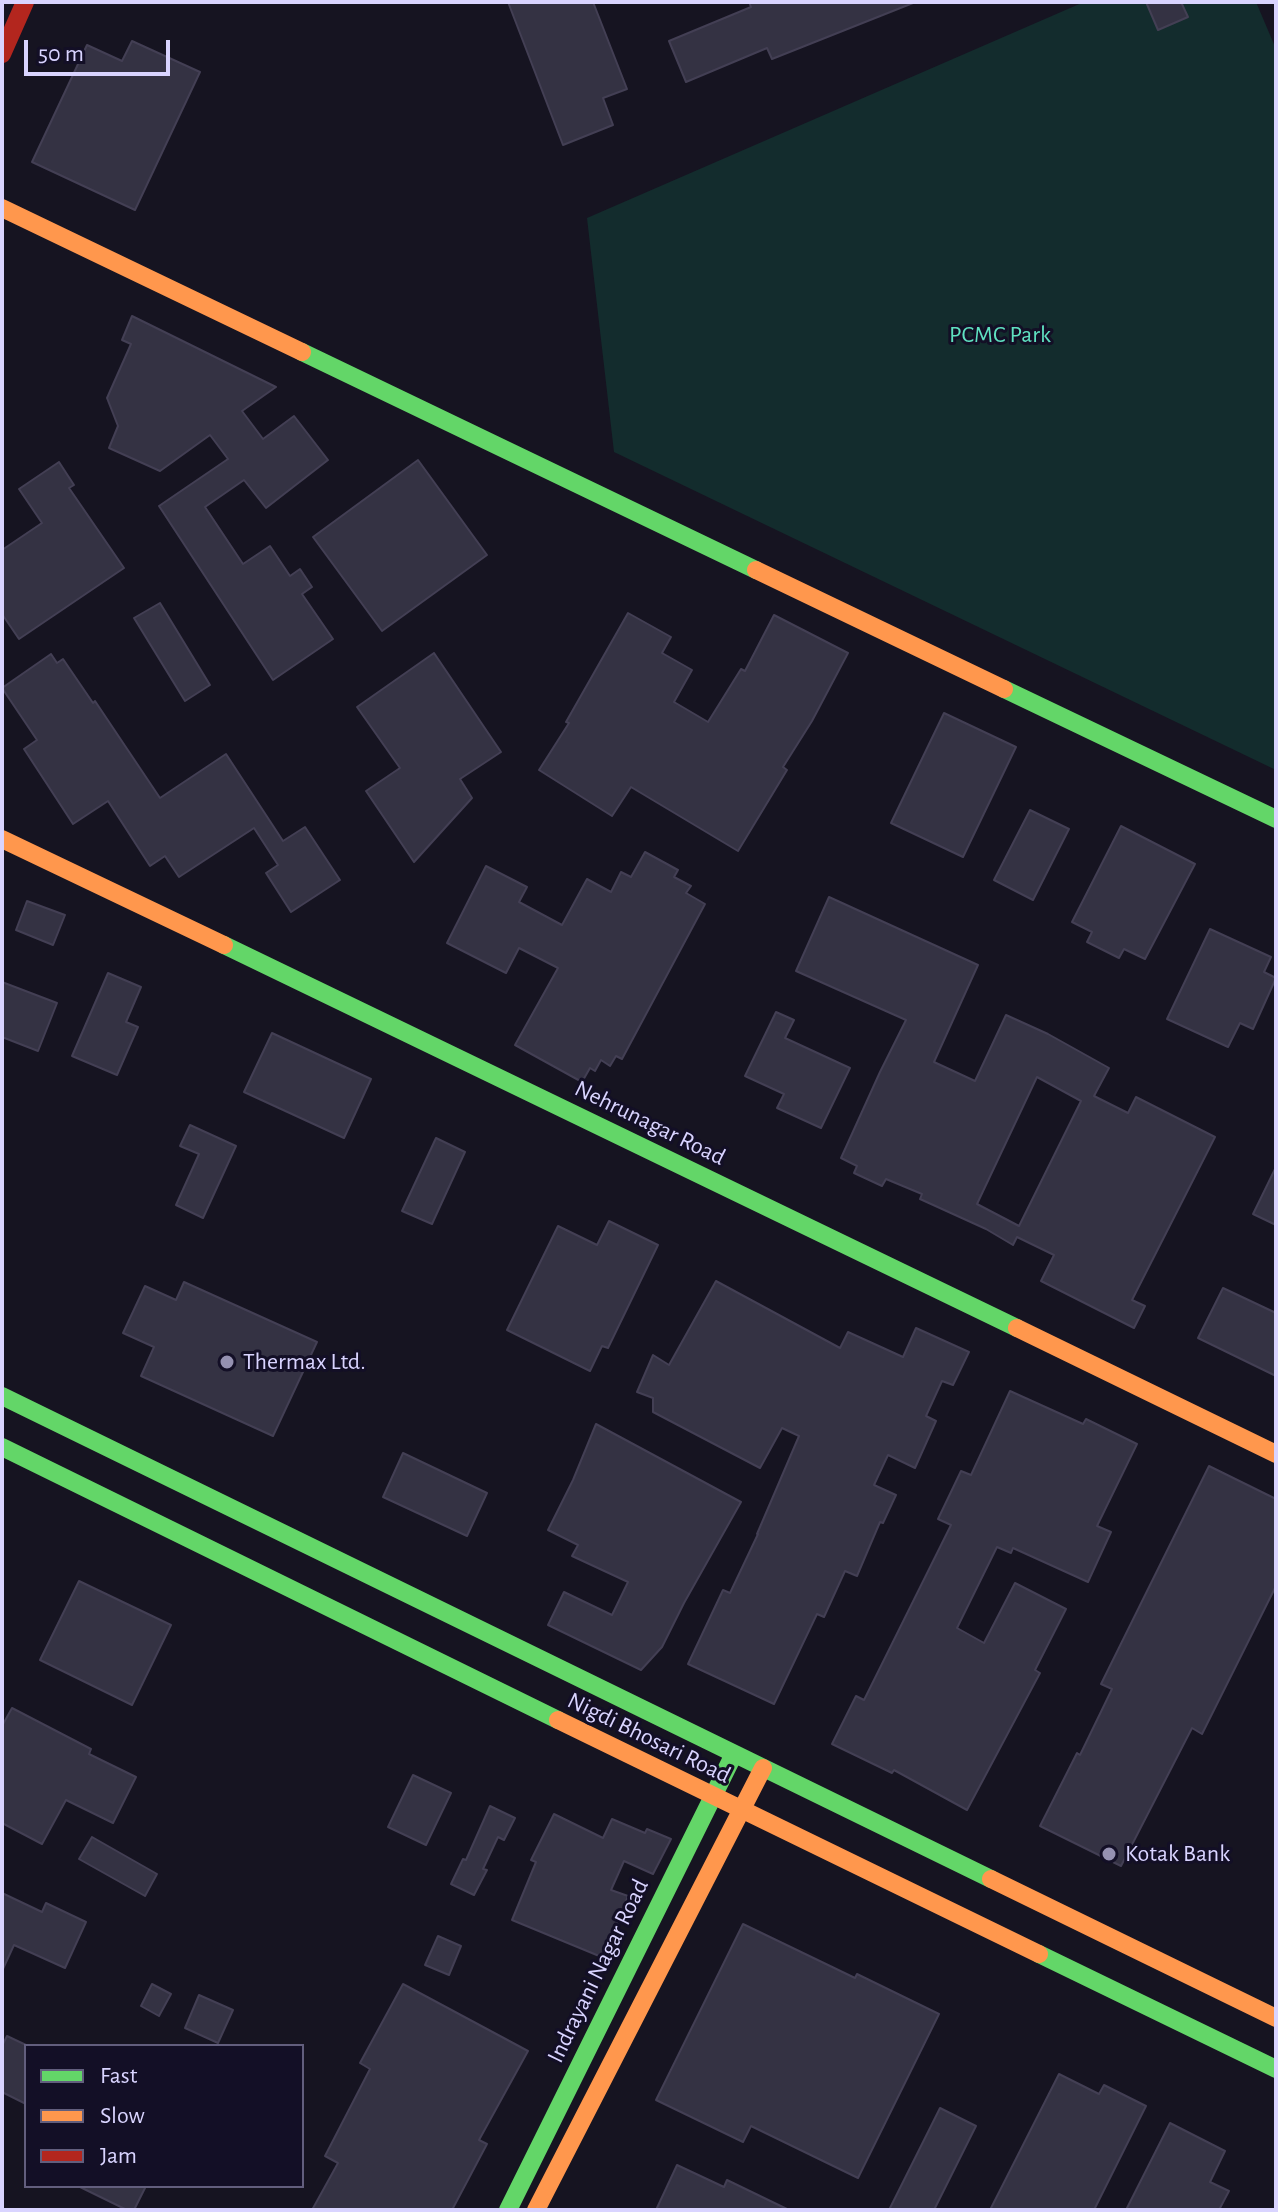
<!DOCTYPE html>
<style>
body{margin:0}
#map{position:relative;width:1278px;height:2212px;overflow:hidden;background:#161421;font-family:"Alegreya Sans",sans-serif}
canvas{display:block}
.frame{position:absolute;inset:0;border:4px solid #d9d4ff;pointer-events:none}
.legend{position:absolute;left:24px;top:2044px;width:280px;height:144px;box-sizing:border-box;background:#130f26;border:2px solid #625e7d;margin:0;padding:10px 14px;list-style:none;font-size:24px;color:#d9d4ff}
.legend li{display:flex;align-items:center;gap:16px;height:40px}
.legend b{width:40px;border:2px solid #625e7d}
.scale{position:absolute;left:24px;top:40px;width:146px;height:36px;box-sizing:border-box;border:4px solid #d9d4ff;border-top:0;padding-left:10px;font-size:24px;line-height:28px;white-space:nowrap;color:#d9d4ff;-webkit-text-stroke:6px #130f26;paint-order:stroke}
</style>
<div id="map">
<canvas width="1278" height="2212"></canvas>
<div class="frame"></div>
<ul class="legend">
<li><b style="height:10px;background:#63d668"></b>Fast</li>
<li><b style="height:10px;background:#ff974d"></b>Slow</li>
<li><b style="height:10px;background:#b3261e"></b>Jam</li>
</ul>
<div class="scale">50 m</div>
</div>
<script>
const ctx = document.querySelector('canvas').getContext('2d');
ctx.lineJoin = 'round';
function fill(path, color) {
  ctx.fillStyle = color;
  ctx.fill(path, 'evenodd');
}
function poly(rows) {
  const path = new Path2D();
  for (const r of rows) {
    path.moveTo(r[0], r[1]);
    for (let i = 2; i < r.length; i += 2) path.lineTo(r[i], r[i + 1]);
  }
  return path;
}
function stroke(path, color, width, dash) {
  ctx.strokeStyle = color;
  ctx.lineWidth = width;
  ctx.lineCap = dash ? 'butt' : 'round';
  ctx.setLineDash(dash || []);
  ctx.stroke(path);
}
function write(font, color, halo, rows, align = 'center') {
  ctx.font = font + ' "Alegreya Sans",sans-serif';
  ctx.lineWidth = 6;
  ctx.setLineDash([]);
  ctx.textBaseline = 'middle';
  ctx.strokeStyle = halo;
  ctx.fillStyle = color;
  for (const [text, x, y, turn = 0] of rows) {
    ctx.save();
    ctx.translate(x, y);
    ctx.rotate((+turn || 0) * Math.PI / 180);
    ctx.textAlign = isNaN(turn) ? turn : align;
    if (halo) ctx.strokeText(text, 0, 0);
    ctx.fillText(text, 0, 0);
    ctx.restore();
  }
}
fill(poly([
 [1084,2,1256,2,1276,49,1276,770,614,452,587,218]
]), '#132c2d');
const building = poly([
 [508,2,593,2,627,89,603,98,613,125,563,145,508,2],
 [749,2,912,2,913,3,772,59,767,48,686,82,669,41,751,7,749,2],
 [1146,2,1181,2,1188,17,1158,30,1146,2],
 [132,41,200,72,135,210,32,162,87,45,122,61,132,41],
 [132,316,276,387,242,411,263,439,294,416,328,460,266,508,244,480,205,507,243,564,270,546,290,576,300,569,312,587,302,594,333,639,273,680,159,506,228,459,210,435,160,471,109,448,118,426,107,398,131,344,122,340,132,316],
 [418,460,487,555,382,631,313,537,418,460],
 [59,462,74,485,69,488,124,568,19,639,2,614,2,550,42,523,19,489,59,462],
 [160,603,210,685,185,701,134,618,160,603],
 [628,613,671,637,662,653,692,670,674,702,708,722,741,669,745,671,774,615,848,653,812,721,783,767,787,770,738,851,631,787,612,816,539,770,569,723,566,722,628,613],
 [434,653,501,752,460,779,472,798,414,862,366,791,400,768,357,707,434,653],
 [51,654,57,663,63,659,93,703,95,701,160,798,226,754,283,841,305,827,340,880,291,912,266,873,278,865,254,828,179,877,165,856,150,866,108,801,73,824,24,749,37,740,2,688,51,654],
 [944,713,1016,747,963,857,891,823,944,713],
 [1030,810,1069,829,1033,900,994,880,1030,810],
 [1121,826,1195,864,1145,959,1124,949,1119,958,1087,942,1092,932,1072,922,1121,826],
 [645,852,678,870,674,877,691,886,686,893,705,904,622,1059,616,1056,610,1066,601,1060,595,1071,590,1068,582,1082,515,1045,558,968,519,948,506,973,447,943,486,866,527,887,519,902,562,925,587,879,611,892,621,872,631,877,645,852],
 [829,897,978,965,934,1062,975,1081,1006,1015,1048,1034,1109,1068,1094,1096,1128,1113,1136,1097,1215,1137,1132,1300,1145,1306,1134,1328,1041,1281,1054,1255,1017,1237,1013,1245,986,1229,920,1199,922,1194,886,1179,882,1186,854,1173,857,1166,841,1158,880,1072,906,1020,796,971,829,897],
 [1037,1077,1081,1101,1019,1226,977,1204,1037,1077],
 [27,901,65,915,53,945,16,930,27,901],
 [1210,929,1271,957,1264,972,1276,978,1253,1029,1240,1023,1228,1047,1167,1019,1210,929],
 [108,973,141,987,126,1022,138,1027,117,1075,72,1056,108,973],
 [2,982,57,1003,38,1051,2,1037,2,982],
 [776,1012,794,1020,785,1038,850,1068,821,1128,777,1108,784,1094,745,1076,776,1012],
 [272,1033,371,1079,344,1138,244,1092,272,1033],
 [190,1125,236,1146,203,1218,176,1205,199,1154,180,1146,190,1125],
 [436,1138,465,1152,432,1224,402,1211,436,1138],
 [1276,1167,1276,1225,1253,1214,1276,1167],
 [609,1221,658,1245,608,1348,602,1346,590,1371,507,1330,558,1226,597,1245,609,1221],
 [716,1281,840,1348,848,1332,903,1357,916,1328,969,1352,953,1385,942,1381,926,1416,936,1421,915,1468,888,1455,874,1485,896,1495,883,1523,880,1522,857,1576,845,1571,824,1617,817,1614,774,1704,688,1664,723,1590,730,1593,758,1534,757,1534,799,1436,782,1428,760,1468,653,1412,653,1398,637,1392,653,1355,669,1365,716,1281],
 [184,1282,317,1342,273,1436,141,1376,154,1347,123,1333,145,1286,176,1300,184,1282],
 [1223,1288,1276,1313,1276,1376,1198,1338,1223,1288],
 [1010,1391,1083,1424,1086,1419,1137,1444,1097,1526,1111,1532,1088,1582,1013,1548,1011,1553,997,1547,957,1628,984,1643,1015,1583,1066,1609,1035,1670,1040,1673,967,1810,894,1770,892,1773,832,1744,856,1696,864,1700,951,1525,938,1519,961,1471,971,1475,1010,1391],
 [596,1424,741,1502,684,1603,662,1647,641,1670,548,1625,564,1592,612,1615,628,1582,572,1556,578,1545,548,1530,573,1480,596,1424],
 [403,1453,487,1493,467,1536,383,1497,403,1453],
 [1209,1466,1276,1499,1276,1586,1202,1734,1192,1728,1121,1866,1040,1826,1077,1753,1080,1755,1112,1689,1101,1684,1209,1466],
 [79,1581,171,1625,132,1705,40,1660,79,1581],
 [12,1708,91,1749,89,1754,136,1777,113,1823,66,1800,42,1844,2,1823,2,1726,12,1708],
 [413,1775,451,1793,426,1845,388,1827,413,1775],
 [490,1806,515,1818,504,1840,498,1837,483,1869,487,1870,474,1895,451,1884,463,1859,466,1860,490,1806],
 [554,1814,603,1838,612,1819,645,1833,647,1829,671,1839,653,1874,624,1861,611,1890,628,1896,604,1958,512,1920,536,1862,531,1860,554,1814],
 [92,1837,157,1874,145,1896,79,1859,92,1837],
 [2,1893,42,1912,46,1903,86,1922,65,1968,14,1945,2,1971,2,1893],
 [743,1924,855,1978,857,1974,939,2014,858,2178,751,2126,743,2142,656,2100,743,1924],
 [438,1936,461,1946,449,1975,425,1965,438,1936],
 [152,1984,171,1994,159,2016,141,2006,152,1984],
 [403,1984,528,2051,479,2140,487,2144,452,2210,312,2210,338,2163,325,2156,370,2069,360,2063,403,1984],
 [199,1995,233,2010,218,2043,185,2028,199,1995],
 [7,2036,26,2045,26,2104,2,2092,2,2046,7,2036],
 [1059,2074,1099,2094,1104,2085,1146,2106,1094,2210,990,2210,1059,2074],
 [940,2108,976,2126,934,2210,889,2210,940,2108],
 [1170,2123,1225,2151,1210,2182,1229,2191,1219,2210,1126,2210,1170,2123],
 [677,2165,724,2187,727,2180,789,2210,656,2210,677,2165],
 [78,2186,146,2186,134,2210,127,2210,78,2186]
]);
fill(building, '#343243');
stroke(building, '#433f54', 2);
stroke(poly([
 [302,352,756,570],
 [1004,689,1276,819],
 [224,945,1017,1328],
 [2,1396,991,1879],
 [2,1447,558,1720],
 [1039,1954,1276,2069],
 [508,2210,734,1754]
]), '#63d668', 18);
stroke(poly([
 [2,208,302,352],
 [756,570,1004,689],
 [2,839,224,945],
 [1017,1328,1276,1454],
 [558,1720,1039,1954],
 [991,1879,1276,2018],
 [536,2210,763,1768]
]), '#ff974d', 18);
stroke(poly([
 [2,54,25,2]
]), '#b3261e', 18);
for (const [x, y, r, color] of [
 [227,1362,8,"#9591b1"],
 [1109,1854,8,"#9591b1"]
]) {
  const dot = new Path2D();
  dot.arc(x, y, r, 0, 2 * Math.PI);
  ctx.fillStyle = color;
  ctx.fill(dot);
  stroke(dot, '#130f26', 3);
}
write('24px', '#5fe0c0', '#130f26', [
 ["PCMC Park",1000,335]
]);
write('24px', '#d9d4ff', '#130f26', [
 ["Nehrunagar Road",650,1123,26],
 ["Nigdi Bhosari Road",649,1738,26],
 ["Indrayani Nagar Road",598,1971,-64]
]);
write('24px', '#d9d4ff', '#130f26', [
 ["Thermax Ltd.",243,1362],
 ["Kotak Bank",1125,1854]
], 'left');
</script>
